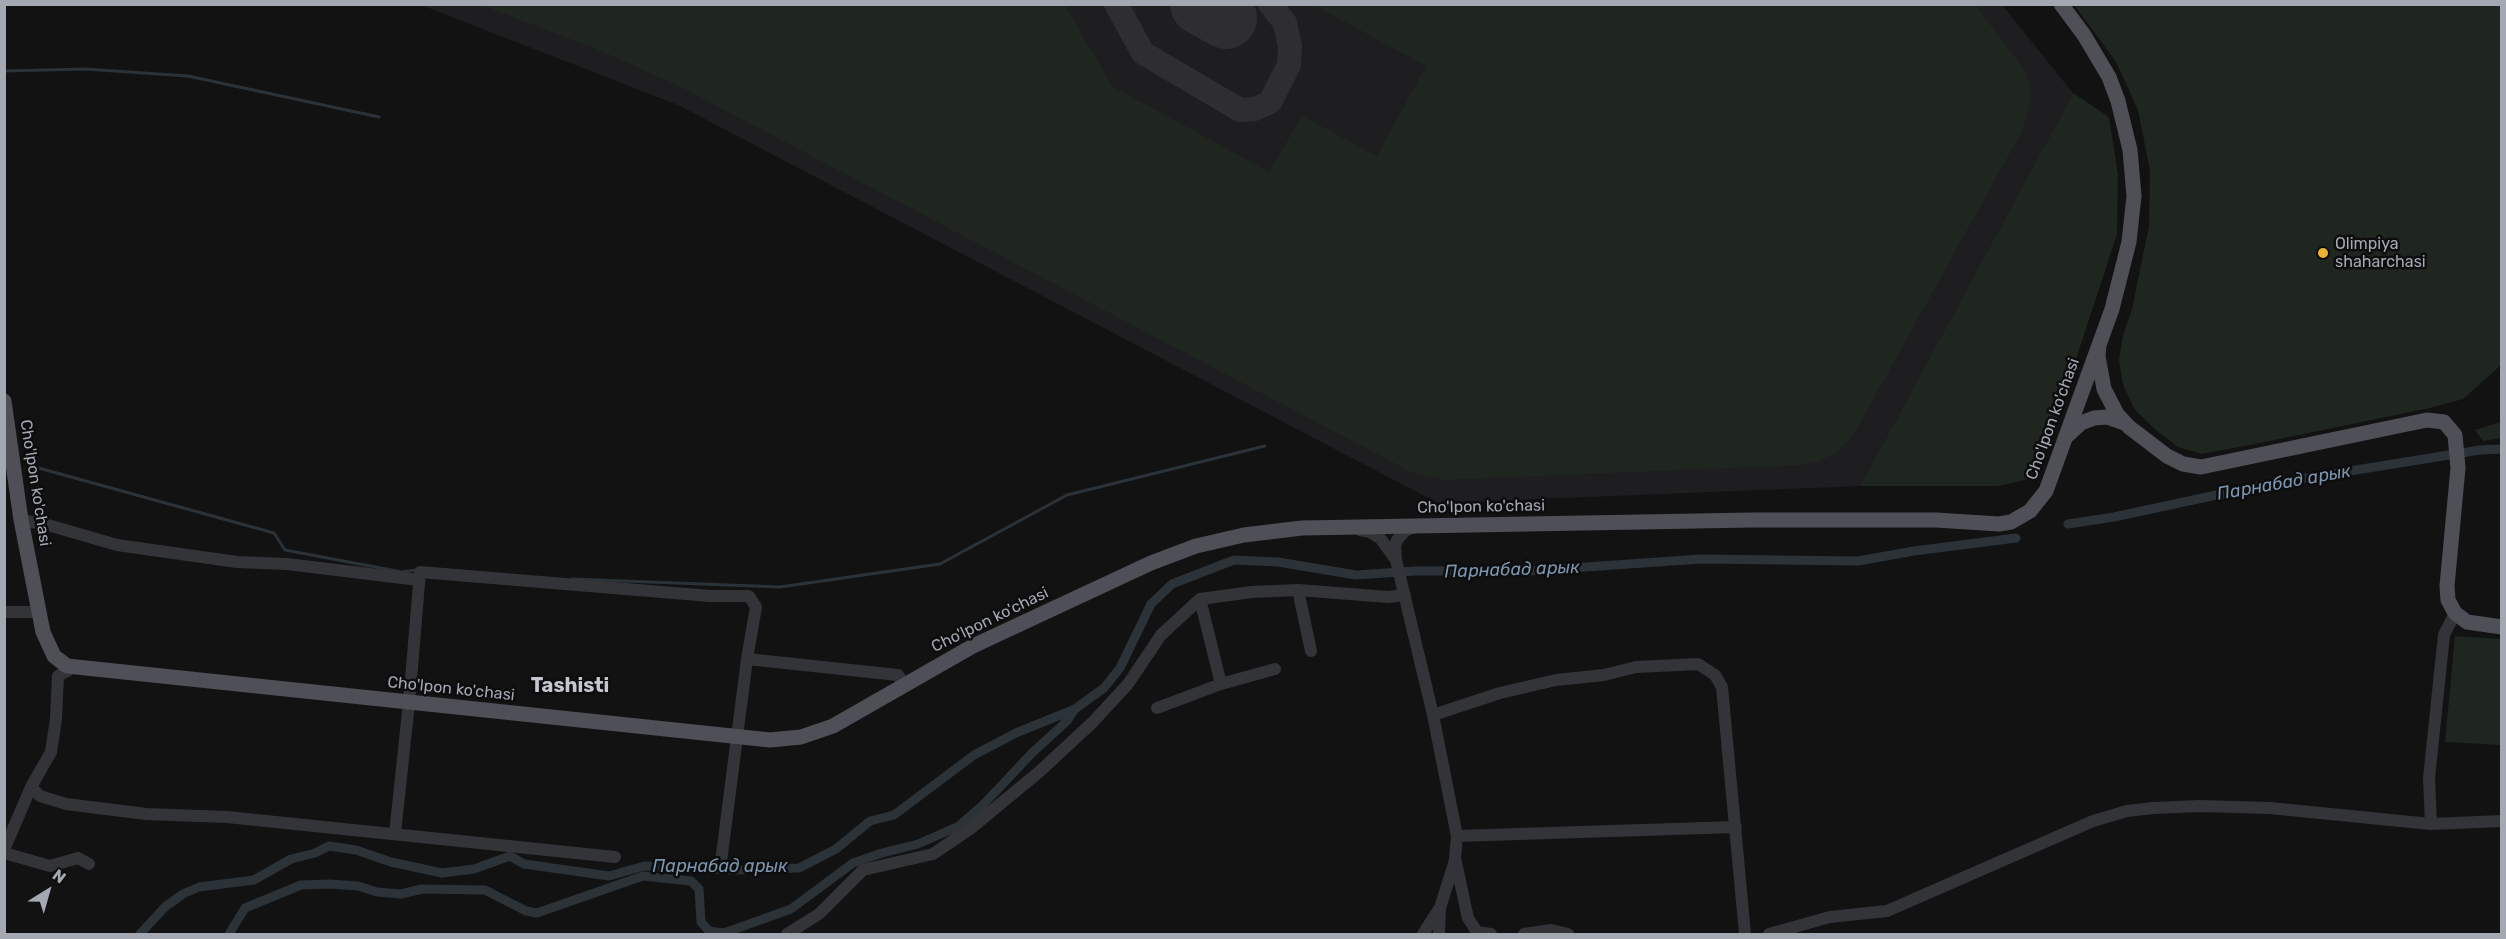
<!DOCTYPE html>
<meta charset="utf-8">
<style>
body{margin:0}
#map{position:relative;width:2506px;height:939px;overflow:hidden;background:#121213;font-family:Rubik,sans-serif}
canvas{display:block}
.frame{position:absolute;inset:0;border:6px solid #a3a8b3;pointer-events:none}
.north{position:absolute;left:18px;top:861px;width:60px;height:60px;-webkit-text-stroke:4px #0d0d0e;paint-order:stroke;rotate:37deg;font-size:16px;font-weight:700;line-height:24px;text-align:center;color:#a3a8b3}
.north::after{content:'';display:block;margin:auto;width:21px;height:27px;background:#a3a8b3;clip-path:polygon(50% 0,100% 100%,50% 72%,0 100%)}
</style>
<div id="map">
<canvas width="2506" height="939"></canvas>
<div class="frame"></div>
<div class="north">N</div>
</div>
<script>
const ctx = document.querySelector('canvas').getContext('2d');
ctx.lineJoin = 'round';
function fill(path, color) {
  ctx.fillStyle = color;
  ctx.fill(path, 'evenodd');
}
function poly(rows) {
  const path = new Path2D();
  for (const r of rows) {
    path.moveTo(r[0], r[1]);
    for (let i = 2; i < r.length; i += 2) path.lineTo(r[i], r[i + 1]);
  }
  return path;
}
function stroke(path, color, width, dash) {
  ctx.strokeStyle = color;
  ctx.lineWidth = width;
  ctx.lineCap = dash ? 'butt' : 'round';
  ctx.setLineDash(dash || []);
  ctx.stroke(path);
}
function write(font, color, halo, rows, align = 'center') {
  ctx.font = font + ' Rubik,sans-serif';
  ctx.lineWidth = 5;
  ctx.setLineDash([]);
  ctx.textBaseline = 'middle';
  ctx.strokeStyle = halo;
  ctx.fillStyle = color;
  for (const [text, x, y, turn = 0] of rows) {
    ctx.save();
    ctx.translate(x, y);
    ctx.rotate((+turn || 0) * Math.PI / 180);
    ctx.textAlign = isNaN(turn) ? turn : align;
    if (halo) ctx.strokeText(text, 0, 0);
    ctx.fillText(text, 0, 0);
    ctx.restore();
  }
}
fill(poly([
 [421,5,2002,5,2073,93,1860,486,1438,503,678,105]
]), '#1e1e20');
fill(poly([
 [481,5,1065,5,1112,86,1269,172,1302,116,1377,156,1426,66,1314,5,1975,5,2024,69,2030,86,2031,100,2022,131,1859,425,1849,440,1836,453,1819,461,1801,465,1444,480,1413,473,677,85,594,48],
 [2074,5,2501,5,2501,365,2463,399,2430,408,2250,445,2202,454,2178,447,2157,431,2135,410,2123,385,2119,360,2123,336,2132,309,2149,226,2150,171,2138,110,2116,62],
 [2073,93,2109,117,2118,175,2117,234,2045,454,2038,468,2028,479,1999,486,1860,486],
 [2501,422,2501,438,2483,441,2475,430],
 [2455,636,2501,639,2501,745,2445,742]
]), '#1e261f');
stroke(poly([
 [4,71,85,69,188,76,379,117],
 [35,467,274,533,285,550,402,572,416,570],
 [572,579,780,587,940,564,1067,495,1265,446]
]), '#2b3238', 3);
stroke(poly([
 [2068,524,2114,517,2263,485,2480,450,2502,449],
 [140,934,165,907,183,894,199,887,254,880,291,859,315,853,329,846,356,850,391,862,442,873,474,869,510,856,524,864,609,876,644,866,733,870,799,868,836,849,870,821,894,815,974,755,1016,733,1075,709],
 [229,934,245,908,301,885,329,884,358,886,377,892,401,894,422,889,485,890,526,911,537,913,643,876,691,881,699,889,701,922,709,931,724,933,791,909,853,863,882,853,918,844,959,826,982,806,1032,753,1067,721,1075,709,1104,688,1120,668,1151,604,1172,584,1234,560,1278,562,1356,575,1416,571,1528,571,1701,559,1858,561,1914,551,2016,538]
]), '#2b3238', 9);
stroke(poly([
 [1116,4,1143,53,1240,110,1255,109,1270,102,1289,65,1290,46,1285,23,1270,4]
]), '#2e2e32', 24);
stroke(poly([
 [1201,4,1226,18]
]), '#2e2e32', 62);
stroke(poly([
 [21,520,48,525,117,545,237,562,287,564,419,580],
 [1360,530,1370,532,1380,538,1396,560,1395,546,1397,540,1406,530,1416,527],
 [1396,560,1433,715,1457,836,1455,858,1468,918,1477,932,1491,934],
 [1298,590,1311,651],
 [1200,599,1221,684],
 [4,612,39,612],
 [2455,613,2444,635,2429,778,2431,824,2502,821],
 [747,659,898,675,905,685],
 [1157,708,1221,684,1275,669],
 [1433,715,1500,693,1556,680,1604,675,1636,667,1698,664,1715,675,1722,687,1745,934],
 [31,787,40,796,66,804,146,814,227,817,615,857],
 [395,833,409,703,420,572,710,596,749,596,756,607,747,659,721,862],
 [1457,836,1736,827],
 [4,850,31,787,51,752,56,719,58,676,72,668],
 [4,853,50,866,78,858,89,864],
 [787,934,819,914,863,870,933,854,970,829,1039,772,1093,722,1128,684,1161,635,1200,599,1252,592,1298,590,1388,597,1405,595],
 [1423,934,1439,909],
 [1439,934,1440,908,1455,860],
 [1524,934,1551,930,1568,934],
 [1769,934,1830,917,1887,911,2093,821,2127,811,2153,808,2200,806,2270,808,2431,824]
]), '#333438', 12);
stroke(poly([
 [2061,4,2084,35,2109,77,2118,101,2130,150,2134,196,2129,242,2112,309,2099,345,2098,356,2104,389,2117,414,2129,427,2167,456,2183,464,2201,467,2427,420,2444,422,2455,435,2458,468,2447,586,2448,600,2455,613,2467,622,2502,627],
 [4,401,21,520,43,632,54,656,67,666,770,740,801,737,833,726,973,646,1151,563,1196,546,1244,535,1302,528,1752,520,1936,520,1999,524,2011,522,2030,511,2046,491,2099,345],
 [2068,435,2081,423,2094,418,2107,417,2124,423]
]), '#4f5057', 15);
for (const [x, y, r, color] of [
 [2323,253,6,"#ecb331"]
]) {
  const dot = new Path2D();
  dot.arc(x, y, r, 0, 2 * Math.PI);
  ctx.fillStyle = color;
  ctx.fill(dot);
  stroke(dot, '#0d0d0e', 2);
}
write('16px', '#a3a8b3', '#0d0d0e', [
 ["Olimpiya",2335,244],
 ["shaharchasi",2335,262]
], 'left');
write('16px', '#a3a8b3', '#0d0d0e', [
 ["Cho'lpon ko'chasi",2053,419,-70],
 ["Cho'lpon ko'chasi",35,483,81],
 ["Cho'lpon ko'chasi",1481,507,-1],
 ["Cho'lpon ko'chasi",990,620,-26],
 ["Cho'lpon ko'chasi",451,689,6]
]);
write('italic 18px', '#7b95ae', '#0d0d0e', [
 ["Парнабад арык",2284,483,-10],
 ["Парнабад арык",1512,570,-2],
 ["Парнабад арык",720,867]
]);
write('bold 20px', '#c4c7d0', '#0d0d0e', [
 ["Tashisti",570,686]
]);
</script>
